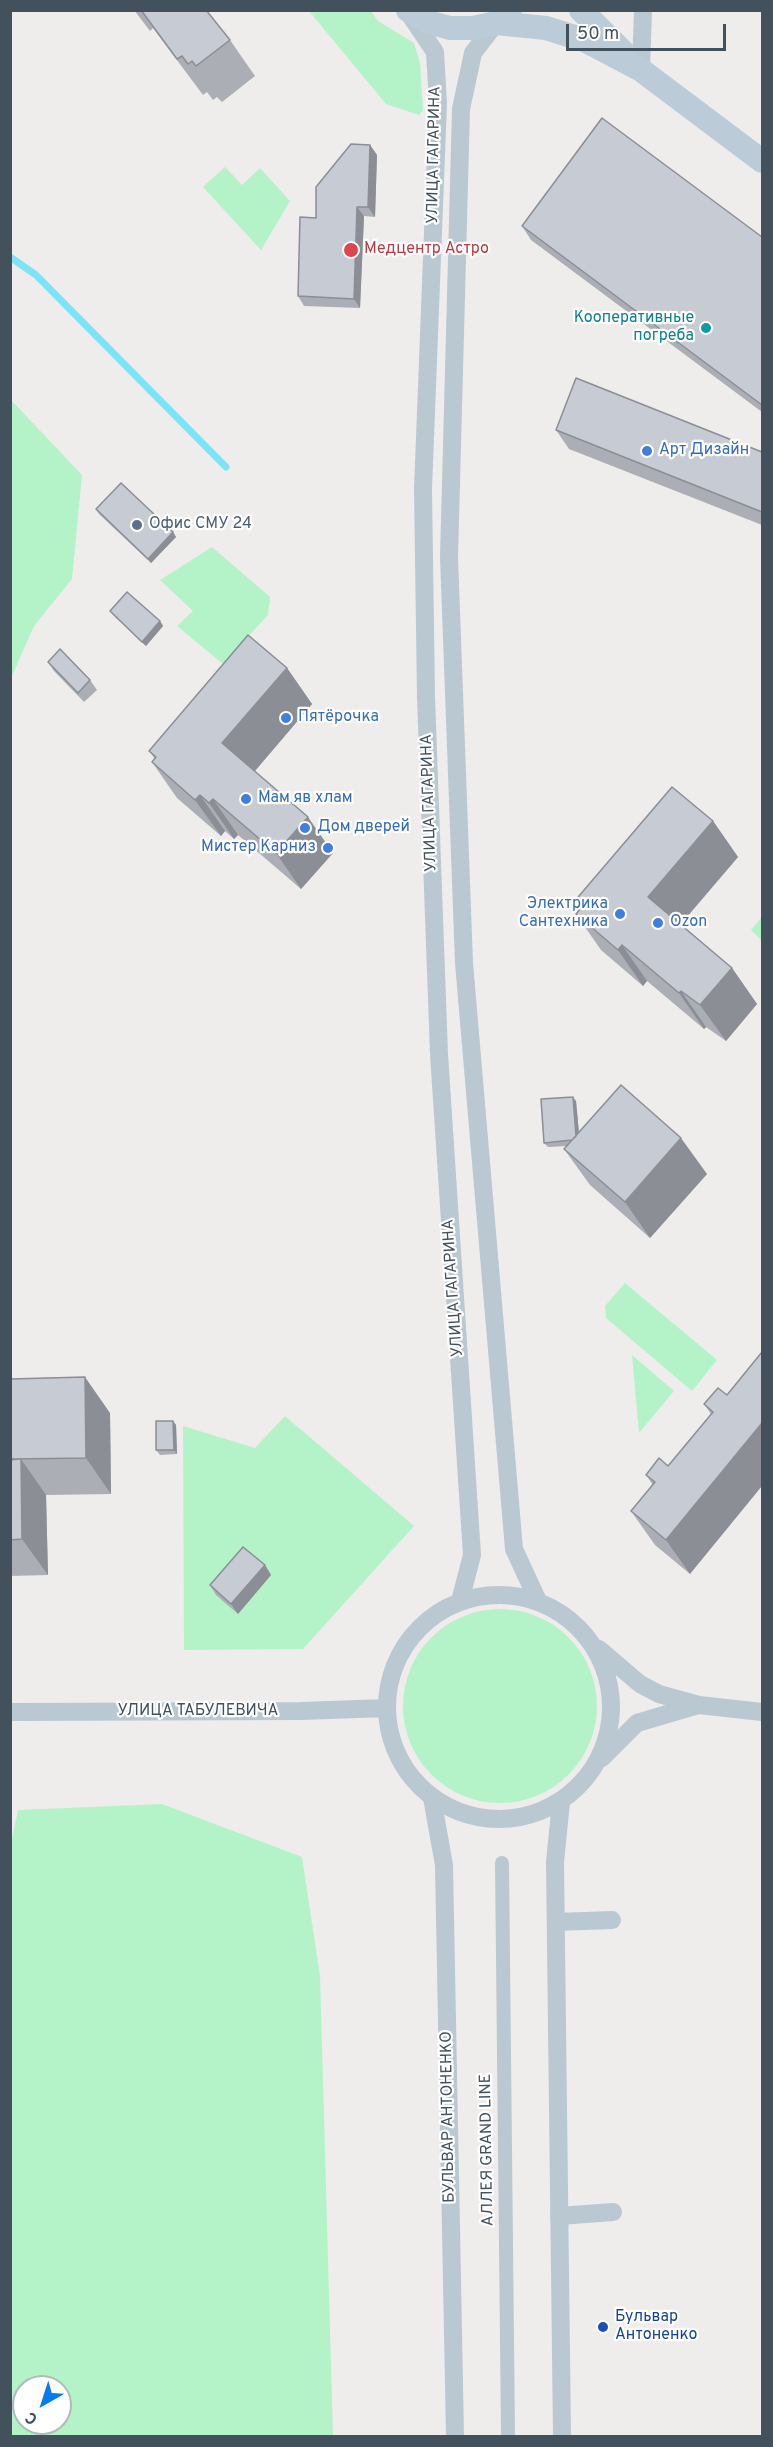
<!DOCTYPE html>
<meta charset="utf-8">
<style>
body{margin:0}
#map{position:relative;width:773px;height:2447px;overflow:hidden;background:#efecec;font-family:Overpass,sans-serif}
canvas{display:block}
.frame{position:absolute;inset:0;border:12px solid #42515c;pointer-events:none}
.north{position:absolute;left:12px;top:2375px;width:60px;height:60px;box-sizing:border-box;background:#fff;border:2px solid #b3b9be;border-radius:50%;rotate:219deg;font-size:16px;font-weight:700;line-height:24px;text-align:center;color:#42515c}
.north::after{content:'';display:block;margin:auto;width:21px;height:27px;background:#047bf1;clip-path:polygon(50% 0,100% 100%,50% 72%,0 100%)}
.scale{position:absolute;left:566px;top:24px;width:160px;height:27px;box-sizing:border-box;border:3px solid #42515c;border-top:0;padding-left:8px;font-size:18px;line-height:21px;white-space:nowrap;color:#42515c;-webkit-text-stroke:4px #fff;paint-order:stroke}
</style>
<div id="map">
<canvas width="773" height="2447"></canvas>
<div class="frame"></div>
<div class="north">С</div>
<div class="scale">50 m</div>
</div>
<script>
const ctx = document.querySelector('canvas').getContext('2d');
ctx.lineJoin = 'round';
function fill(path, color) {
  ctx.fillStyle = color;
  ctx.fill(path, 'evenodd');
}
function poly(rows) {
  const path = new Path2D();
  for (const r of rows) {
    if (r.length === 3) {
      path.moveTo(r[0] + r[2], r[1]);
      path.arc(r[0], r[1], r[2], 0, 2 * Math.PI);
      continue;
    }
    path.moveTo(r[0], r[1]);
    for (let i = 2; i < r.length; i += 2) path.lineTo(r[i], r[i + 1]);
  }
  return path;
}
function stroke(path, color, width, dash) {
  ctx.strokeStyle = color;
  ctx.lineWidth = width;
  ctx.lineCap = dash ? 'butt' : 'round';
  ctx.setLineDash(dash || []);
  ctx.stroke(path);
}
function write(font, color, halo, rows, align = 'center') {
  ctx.font = font + ' Overpass,sans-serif';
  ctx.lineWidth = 4.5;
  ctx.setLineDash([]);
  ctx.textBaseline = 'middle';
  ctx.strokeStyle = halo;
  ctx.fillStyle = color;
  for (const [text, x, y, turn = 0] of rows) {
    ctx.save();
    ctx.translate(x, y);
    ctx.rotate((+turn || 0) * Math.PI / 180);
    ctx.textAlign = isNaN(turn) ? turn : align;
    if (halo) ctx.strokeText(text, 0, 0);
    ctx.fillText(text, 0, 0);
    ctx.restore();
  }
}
fill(poly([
 [309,11,371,11,378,21,414,43,420,63,423,110,419,115,386,104],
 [225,167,242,185,260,168,290,201,261,250,203,187],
 [11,400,82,475,72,579,34,626,11,678],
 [212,547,270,597,268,615,223,664,177,626,193,611,160,580],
 [762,917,762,941,751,930],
 [625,1283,717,1360,692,1391,606,1318,605,1306],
 [632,1355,674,1391,639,1433],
 [285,1416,414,1526,303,1649,184,1650,183,1426,255,1448],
 [500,1706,97],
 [162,1804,302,1857,320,1976,333,2436,11,2436,10,1849,18,1810],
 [24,2387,60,2387,60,2423,24,2423]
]), '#b4f3c8');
stroke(poly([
 [10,257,36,275,226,467]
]), '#7ce4f6', 7);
stroke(poly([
 [502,1863,508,2436]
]), '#bac8d1', 14);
stroke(poly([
 [408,12,435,52,438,103,423,489,426,697,439,1054,472,1555,460,1601],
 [496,23,473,53,461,109,449,557,464,963,514,1549,538,1601],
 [641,70,643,10],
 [499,1707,112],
 [599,1649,640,1684,659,1694,699,1705,762,1712],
 [10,1712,301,1711,386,1708],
 [602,1758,637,1723,698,1705],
 [432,1798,444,1865,455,2436],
 [561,1802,555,1862,562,2436],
 [556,1922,612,1920],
 [559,2216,613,2212]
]), '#bac8d1', 18);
stroke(poly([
 [408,10,428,22,450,28,473,28,496,23,510,16],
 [581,10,625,54],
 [496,23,546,28,584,40,641,70,762,161]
]), '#bccbd8', 24);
fill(poly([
 [134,10,206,10,230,40,255,76,222,102,217,97,213,100,207,92,203,95,153,28,150,31],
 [370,145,377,155,375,217,364,216,360,308,304,306,298,296,316,218],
 [522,226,762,237,762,412,531,240],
 [556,430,762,452,762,525,569,449],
 [96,509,173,532,176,537,151,563,99,514],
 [110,611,160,621,163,626,146,646,114,616],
 [48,662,90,680,97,690,84,702,54,671],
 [287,668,312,704,255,771,333,853,301,889,238,835,234,839,225,831,221,836,177,798,152,762,155,759,149,751],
 [713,821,738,857,681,924,732,968,757,1004,726,1041,706,1027,704,1029,647,981,643,986,601,950,576,914,579,911,573,903],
 [576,1101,579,1133,707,1174,650,1238,590,1185,564,1149,568,1146,548,1147,544,1143],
 [10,1379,110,1413,111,1494,46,1495,48,1575,10,1576],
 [727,1395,690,1574,655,1545,631,1511,653,1485,646,1475,668,1466,711,1414,704,1404],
 [173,1421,176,1425,177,1454,160,1455,156,1450],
 [265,1565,271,1575,238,1614,216,1595,210,1585]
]), '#abafb5');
fill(poly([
 [370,145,377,155,375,217,368,207],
 [357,207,364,216,360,308,354,299],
 [173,532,176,537,151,563,148,559],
 [160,621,163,626,146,646,142,642],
 [287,668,312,704,248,779,222,743],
 [200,795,225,831,221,836,195,800],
 [213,799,238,835,234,839,209,803],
 [308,817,333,853,301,889,276,853],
 [713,821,738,857,673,933,648,897],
 [622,945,647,981,643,986,618,950],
 [732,968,757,1004,726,1041,700,1005],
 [681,991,706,1027,704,1029,679,993],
 [573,1097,576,1101,580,1145,577,1140],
 [681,1138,707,1174,650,1238,625,1202],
 [85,1377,110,1413,111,1494,86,1458],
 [173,1421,176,1425,177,1454,174,1450],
 [762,1423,762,1486,690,1574,666,1540],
 [21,1459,46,1495,48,1575,22,1539],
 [265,1565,271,1575,238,1614,231,1604]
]), '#8b8e94');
const building = poly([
 [141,10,206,10,230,40,196,66,192,61,188,64,182,56,177,59,141,10],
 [602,118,762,237,762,405,522,226,602,118],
 [351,144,370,145,368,207,357,207,354,299,298,296,300,217,316,218,316,187,351,144],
 [576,378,762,452,762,512,556,430,576,378],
 [121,483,173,532,148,559,96,509,121,483],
 [127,592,160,621,142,642,110,611,127,592],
 [248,635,287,668,222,743,308,817,276,853,213,799,209,803,200,795,195,800,152,762,156,757,149,751,248,635],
 [60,649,90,680,78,693,48,662,60,649],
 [672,787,713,821,648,897,732,968,700,1005,681,991,679,993,622,945,618,950,576,914,580,909,573,903,672,787],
 [621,1085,681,1138,625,1202,564,1149,621,1085],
 [573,1097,576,1136,572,1140,544,1143,541,1099,573,1097],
 [762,1352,762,1423,666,1540,631,1511,655,1482,646,1475,659,1458,668,1466,713,1412,704,1404,718,1388,727,1395,762,1352],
 [85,1377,86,1458,10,1459,10,1379,85,1377],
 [156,1421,173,1421,174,1450,156,1450,156,1421],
 [21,1459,22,1539,10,1540,10,1460,21,1459],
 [243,1547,265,1565,231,1604,210,1585,243,1547]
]);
fill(building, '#c7cbd3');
stroke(building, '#8b8e94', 1.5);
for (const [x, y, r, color] of [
 [351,250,8,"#e0444e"],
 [706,328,6,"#0f9aa8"],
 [647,451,6,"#3f7fe0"],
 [137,525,6,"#5c6f8a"],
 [286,718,6,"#3f7fe0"],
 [246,799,6,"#3f7fe0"],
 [305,828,6,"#3f7fe0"],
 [328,848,6,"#3f7fe0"],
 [620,914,6,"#3f7fe0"],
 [658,923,6,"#3f7fe0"],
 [603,2327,6,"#1a4fb4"]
]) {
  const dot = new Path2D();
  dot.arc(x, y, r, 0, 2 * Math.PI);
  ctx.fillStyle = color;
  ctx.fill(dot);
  stroke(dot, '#fff', 2);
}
write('16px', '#42515c', '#fff', [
 ["УЛИЦА ГАГАРИНА",435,155,-89],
 ["УЛИЦА ГАГАРИНА",430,803,-92],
 ["УЛИЦА ГАГАРИНА",454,1288,-94],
 ["УЛИЦА ТАБУЛЕВИЧА",198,1712],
 ["БУЛЬВАР АНТОНЕНКО",449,2117,-91],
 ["АЛЛЕЯ GRAND LINE",488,2150,-91]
]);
write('16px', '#be3a42', '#fff', [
 ["Медцентр Астро",364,250]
], 'left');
write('16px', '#0d838f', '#fff', [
 ["Кооперативные",694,319],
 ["погреба",694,337]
], 'right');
write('16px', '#366cbe', '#fff', [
 ["Арт Дизайн",659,451],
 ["Пятёрочка",298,718],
 ["Мам яв хлам",258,799],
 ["Дом дверей",317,828],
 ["Мистер Карниз",316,848,"right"],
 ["Электрика",608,905,"right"],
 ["Сантехника",608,923,"right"],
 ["Ozon",670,923]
], 'left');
write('16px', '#4e5e75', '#fff', [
 ["Офис СМУ 24",149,525]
], 'left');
write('16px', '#164399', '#fff', [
 ["Бульвар",615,2318],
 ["Антоненко",615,2336]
], 'left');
</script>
